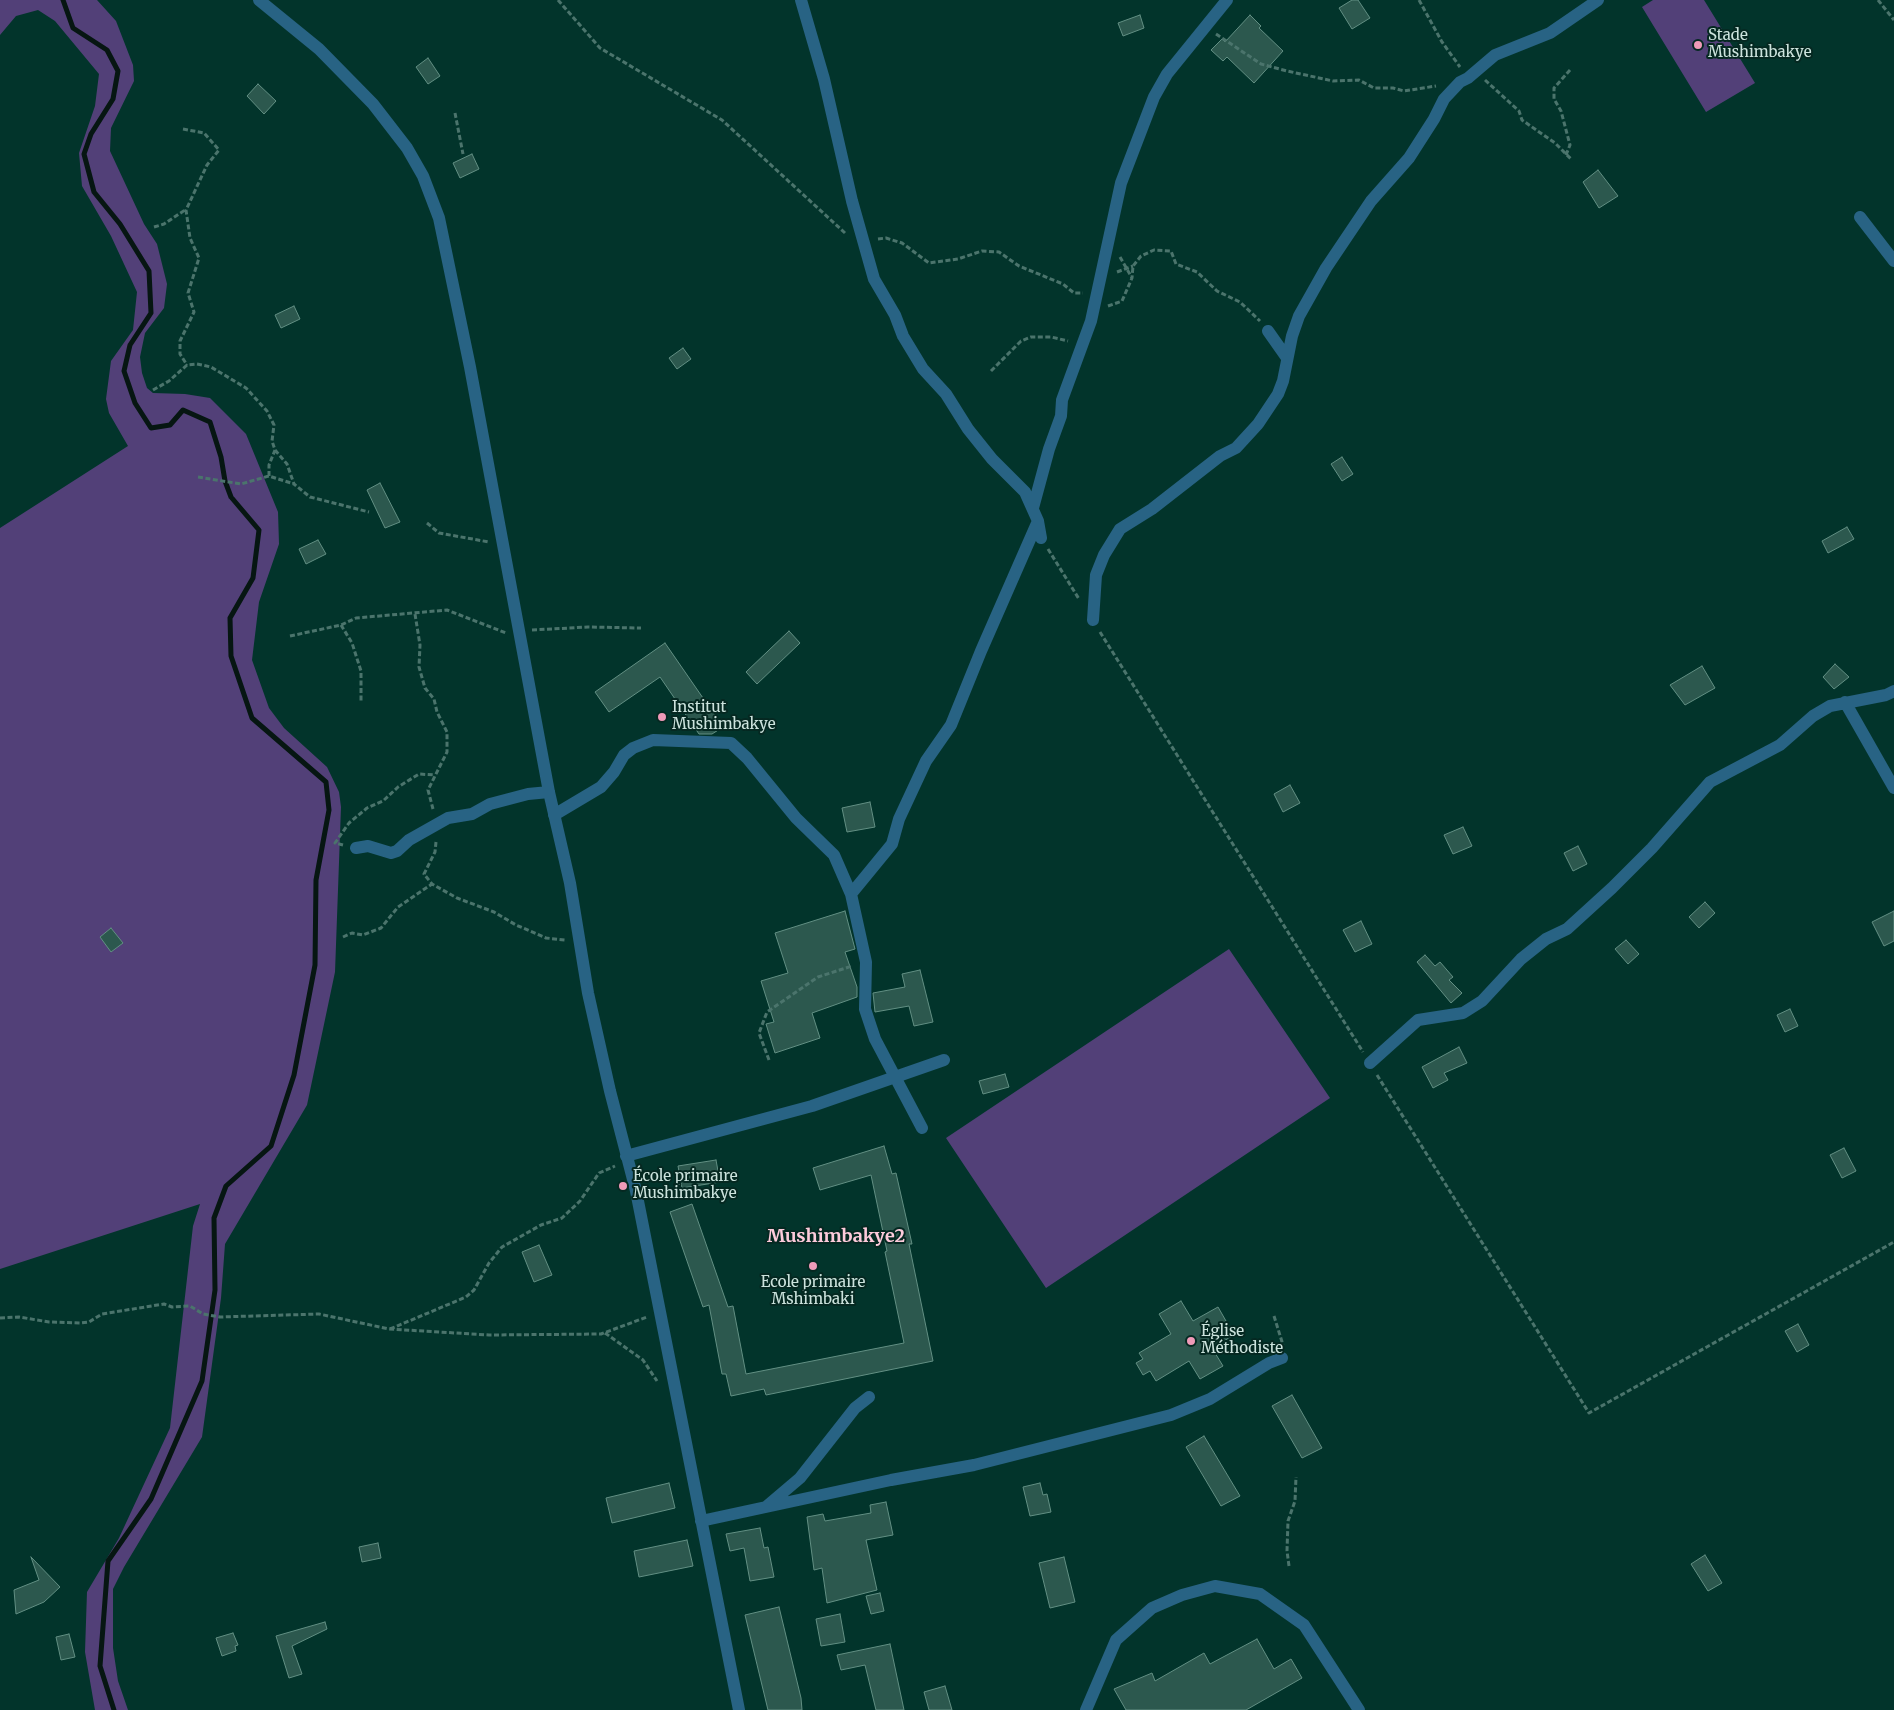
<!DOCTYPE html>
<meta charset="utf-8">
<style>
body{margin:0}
canvas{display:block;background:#02342b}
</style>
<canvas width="1894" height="1710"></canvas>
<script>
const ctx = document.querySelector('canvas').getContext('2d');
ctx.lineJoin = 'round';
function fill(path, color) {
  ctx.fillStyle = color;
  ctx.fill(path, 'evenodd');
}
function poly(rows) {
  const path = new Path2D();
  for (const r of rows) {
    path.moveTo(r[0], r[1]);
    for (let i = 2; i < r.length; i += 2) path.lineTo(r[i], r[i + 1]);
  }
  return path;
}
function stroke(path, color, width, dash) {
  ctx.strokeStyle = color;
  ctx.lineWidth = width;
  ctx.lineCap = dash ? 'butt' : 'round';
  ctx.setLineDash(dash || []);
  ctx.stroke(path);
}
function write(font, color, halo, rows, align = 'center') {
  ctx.font = font + ' Merriweather,serif';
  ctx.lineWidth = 4;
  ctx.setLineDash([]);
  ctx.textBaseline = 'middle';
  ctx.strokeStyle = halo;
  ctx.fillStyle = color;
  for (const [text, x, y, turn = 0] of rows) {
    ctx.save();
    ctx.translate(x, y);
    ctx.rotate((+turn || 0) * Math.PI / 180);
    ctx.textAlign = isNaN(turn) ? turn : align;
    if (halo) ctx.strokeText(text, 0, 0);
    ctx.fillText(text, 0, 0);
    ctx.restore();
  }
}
fill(poly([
 [0,0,97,0,116,21,133,65,134,81,111,128,110,151,144,224,157,244,167,284,164,308,145,333,140,357,142,373,147,388,153,393,185,394,210,398,246,434,278,512,279,544,259,602,252,660,269,708,284,728,327,767,339,792,341,807,335,972,307,1105,225,1244,221,1298,202,1437,124,1567,113,1589,113,1648,118,1681,128,1710,95,1710,85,1652,87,1592,119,1538,170,1428,193,1226,200,1204,0,1269,0,528,128,446,109,413,106,399,111,361,133,330,137,292,111,236,82,186,79,153,95,106,99,74,55,21,38,10,16,16,0,35],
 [1653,0,1704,0,1755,83,1706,112,1642,7],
 [1229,949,1330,1098,1046,1288,946,1138]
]), '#524078');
stroke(poly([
 [63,0,73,28,107,50,118,71,113,99,91,134,84,154,94,192,120,224,149,271,151,313,130,345,124,371,135,403,151,428,170,425,183,410,210,422,221,457,225,481,231,497,259,530,253,578,230,618,231,656,252,718,326,782,329,810,316,880,315,965,294,1075,271,1146,226,1186,214,1218,215,1290,202,1381,151,1499,108,1561,100,1666,114,1710]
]), '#061612', 5);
const building = poly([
 [1352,0,1358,0,1370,18,1352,29,1339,8,1352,0],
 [1140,15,1144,28,1123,36,1118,23,1140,15],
 [1250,15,1261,26,1259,28,1283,51,1254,83,1227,57,1223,61,1211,50,1222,39,1225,42,1250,15],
 [428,58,440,76,428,84,416,67,428,58],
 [258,84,276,101,264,114,247,96,258,84],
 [472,154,479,169,460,178,453,163,472,154],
 [1598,170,1618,196,1599,208,1583,182,1598,170],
 [294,306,300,319,281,328,275,315,294,306],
 [683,348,691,359,677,369,669,358,683,348],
 [1342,457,1353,474,1342,481,1331,464,1342,457],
 [380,483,400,522,385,528,367,490,380,483],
 [1847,527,1854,539,1828,553,1822,541,1847,527],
 [318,540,326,554,306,564,299,549,318,540],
 [789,631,800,643,757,684,746,672,789,631],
 [665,643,723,727,712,734,699,734,660,677,609,712,595,692,665,643],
 [1835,664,1849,677,1834,689,1823,677,1835,664],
 [1702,666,1715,688,1685,705,1670,685,1702,666],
 [1290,785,1300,803,1283,812,1274,794,1290,785],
 [870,802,875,827,847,832,842,808,870,802],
 [1463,827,1472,846,1453,854,1444,835,1463,827],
 [1578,846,1587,864,1573,871,1564,853,1578,846],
 [1705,902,1715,913,1699,928,1689,917,1705,902],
 [845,911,855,949,845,952,857,987,857,997,812,1013,820,1038,775,1053,766,1024,774,1022,761,981,788,973,775,933,845,911],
 [1894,911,1894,941,1884,946,1872,922,1894,911],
 [1361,921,1372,944,1355,952,1343,930,1361,921],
 [111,928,123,943,111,952,100,937,111,928],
 [1626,940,1639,954,1628,964,1615,949,1626,940],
 [1425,955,1435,966,1440,962,1453,977,1449,980,1462,993,1451,1003,1417,962,1425,955],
 [920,970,933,1022,914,1026,909,1006,875,1012,873,993,905,987,902,974,920,970],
 [1790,1009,1798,1026,1785,1032,1777,1015,1790,1009],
 [1459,1047,1467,1063,1444,1073,1448,1080,1433,1088,1422,1067,1459,1047],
 [1005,1074,1009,1087,983,1094,979,1081,1005,1074],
 [884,1146,892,1174,896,1173,912,1244,909,1244,933,1361,766,1395,764,1389,731,1396,726,1374,722,1374,709,1305,703,1307,670,1212,692,1204,728,1307,733,1306,746,1374,904,1343,885,1252,887,1251,871,1175,820,1190,813,1168,884,1146],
 [1844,1148,1856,1171,1842,1178,1830,1155,1844,1148],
 [716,1160,720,1182,682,1188,678,1166,716,1160],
 [539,1245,552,1275,534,1282,522,1252,539,1245],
 [1181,1301,1193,1321,1218,1307,1234,1335,1212,1348,1223,1366,1200,1379,1189,1361,1156,1381,1150,1371,1143,1375,1136,1363,1143,1359,1139,1353,1171,1334,1159,1314,1181,1301],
 [1798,1324,1809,1345,1797,1352,1785,1331,1798,1324],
 [1292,1395,1322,1448,1302,1458,1272,1406,1292,1395],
 [1204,1436,1240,1496,1221,1506,1186,1447,1204,1436],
 [669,1483,675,1508,612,1523,606,1498,669,1483],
 [1040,1483,1043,1495,1047,1494,1051,1512,1030,1516,1023,1487,1040,1483],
 [886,1502,893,1535,866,1540,877,1590,827,1603,822,1568,814,1570,807,1517,823,1514,825,1521,871,1513,870,1505,886,1502],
 [760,1528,764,1548,768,1547,774,1577,750,1581,744,1548,730,1551,726,1534,760,1528],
 [687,1540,693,1566,639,1577,634,1551,687,1540],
 [378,1543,381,1558,362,1562,359,1547,378,1543],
 [1705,1555,1722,1583,1708,1591,1691,1564,1705,1555],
 [31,1557,60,1587,44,1602,16,1614,14,1590,39,1580,31,1557],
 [1064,1557,1075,1602,1050,1608,1039,1563,1064,1557],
 [880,1593,884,1611,871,1614,866,1596,880,1593],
 [779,1607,801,1698,802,1710,768,1710,745,1615,779,1607],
 [840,1614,845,1642,821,1646,816,1619,840,1614],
 [325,1622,327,1629,292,1646,302,1674,289,1678,276,1636,325,1622],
 [233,1633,238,1645,235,1646,236,1651,222,1656,216,1638,233,1633],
 [69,1634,75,1657,61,1660,56,1637,69,1634],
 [1257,1639,1274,1669,1291,1659,1302,1678,1246,1710,1126,1710,1114,1689,1152,1673,1155,1681,1204,1653,1210,1664,1257,1639],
 [890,1644,904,1710,876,1710,865,1665,841,1670,837,1655,890,1644],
 [945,1686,952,1710,929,1710,924,1692,945,1686]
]);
fill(building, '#2c584e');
stroke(building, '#628f83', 1);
stroke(poly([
 [558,0,600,48,722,120,845,233],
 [1419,0,1442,42,1460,67],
 [1878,0,1894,20],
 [1216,34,1261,64,1287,71,1333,81,1359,80,1374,88,1393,88,1404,91,1436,86],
 [1485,80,1519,111,1522,120,1555,143,1571,159],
 [455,113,463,154],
 [183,129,204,133,219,150,207,165,186,210,190,238,199,258,188,293,194,312,180,341,180,354,187,365],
 [1566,155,1570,145,1561,111,1554,99,1554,88,1570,70],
 [154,227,164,224,185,210],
 [878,239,886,238,902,243,929,263,958,259,982,251,999,252,1019,266,1063,284,1074,293,1083,293],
 [1120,257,1132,278],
 [1117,272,1133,266],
 [1108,306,1122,301,1132,278,1133,266,1141,256,1154,250,1171,251,1176,264,1197,272,1217,291,1240,302,1260,321],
 [991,371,1021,341,1031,337,1051,337,1068,341],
 [153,390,169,381,187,365,197,364,211,367,246,388,267,411,274,425,272,441,275,450,287,464,294,484,310,497,369,512],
 [269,476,269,465,275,450],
 [198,477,241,484,269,476,294,484],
 [427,523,439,533,489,542],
 [1048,549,1079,599],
 [415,614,420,645,419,667,425,688,434,699,437,712,447,732,447,752,428,790,433,809],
 [341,625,352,643,361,671,361,702],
 [532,630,588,627,641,628],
 [1100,632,1363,1052],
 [290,636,341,625,356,618,447,610,506,633],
 [436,842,435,852,424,874,432,884,457,898,494,912,516,925,546,938,565,940],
 [343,845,335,843,349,823,367,808,383,801,398,787,419,774,435,775],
 [343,937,352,933,363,935,381,928,398,907,432,884],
 [769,1060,759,1033,767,1012,818,977,852,966],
 [1377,1075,1589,1413,1894,1242],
 [1274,1316,1283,1345],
 [0,1318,19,1317,49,1322,80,1323,89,1322,102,1314,164,1304,172,1307,190,1306,203,1314,220,1317,319,1314,389,1329,489,1335,601,1334,647,1317],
 [390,1329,466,1297,474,1290,489,1263,502,1247,541,1225,562,1218,580,1201,599,1173,615,1166],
 [605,1333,643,1360,657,1381],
 [1289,1566,1287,1551,1288,1521,1295,1501,1296,1477]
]), '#4b746c', 3, [5, 2.5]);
stroke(poly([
 [259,0,319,49,373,104,407,148,423,176,439,218,470,367,549,792,570,883,588,993,610,1091,636,1191,739,1710],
 [801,0,824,79,852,201,874,279,895,315,903,336,923,369,946,394,968,429,992,459,1025,492,1038,521,1041,538],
 [1860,217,1894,261],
 [1268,331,1287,358],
 [1033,508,1049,449,1061,416,1062,400,1091,321,1121,183,1154,97,1167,74,1227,0],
 [1093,620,1096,575,1104,555,1120,529,1152,509,1220,456,1236,448,1258,424,1278,394,1283,381,1292,336,1299,316,1326,268,1371,201,1409,158,1434,119,1444,99,1460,82,1468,78,1495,55,1550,33,1598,0],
 [1845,702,1894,788],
 [554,815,601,787,614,772,624,755,633,748,653,740,731,743,747,758,796,818,834,855,851,894,866,962,865,1009,875,1039,922,1128],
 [356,848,368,846,391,853,397,851,409,840,448,818,472,814,490,804,528,794,549,792],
 [851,894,892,844,899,819,926,761,951,725,981,651,1038,521],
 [1370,1063,1418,1020,1463,1013,1482,1001,1521,959,1546,939,1567,929,1612,888,1652,848,1710,782,1780,745,1813,716,1830,706,1886,695,1894,691],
 [626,1156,812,1106,944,1060],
 [767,1506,800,1478,855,1408,869,1397],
 [701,1521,891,1480,974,1465,1171,1415,1210,1399,1269,1363,1282,1358],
 [1086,1710,1116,1640,1152,1608,1182,1595,1215,1586,1260,1594,1304,1625,1359,1710]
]), '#286384', 12);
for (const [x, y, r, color] of [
 [1698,45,5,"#ef9ab8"],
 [662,717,5,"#ef9ab8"],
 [623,1186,5,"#ef9ab8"],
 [813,1266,5,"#ef9ab8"],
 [1191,1341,5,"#ef9ab8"]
]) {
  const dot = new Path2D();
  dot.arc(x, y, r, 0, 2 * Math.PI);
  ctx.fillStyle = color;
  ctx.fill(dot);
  stroke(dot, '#052821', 2);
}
write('15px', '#cce3dd', '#052821', [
 ["Stade",1708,36],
 ["Mushimbakye",1708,53],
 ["Institut",672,708],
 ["Mushimbakye",672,725],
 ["École primaire",633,1177],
 ["Mushimbakye",633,1194],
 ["Ecole primaire",813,1283,"center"],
 ["Mshimbaki",813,1300,"center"],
 ["Église",1201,1332],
 ["Méthodiste",1201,1349]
], 'left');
write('bold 18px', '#fdcbdb', '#052821', [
 ["Mushimbakye2",836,1237]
]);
</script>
